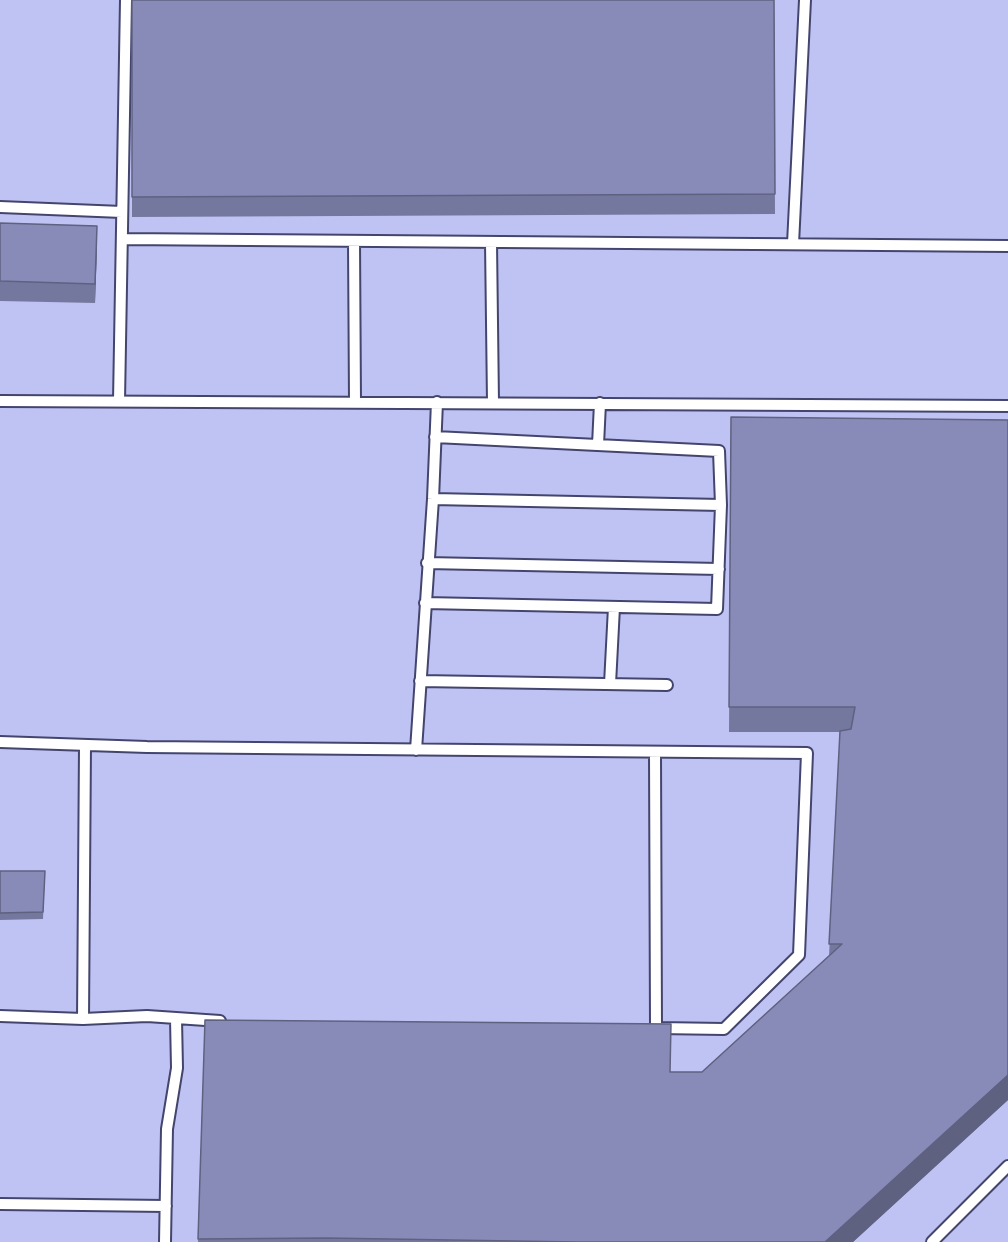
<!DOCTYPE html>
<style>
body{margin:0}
canvas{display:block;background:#bfc3f3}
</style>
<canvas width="1008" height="1242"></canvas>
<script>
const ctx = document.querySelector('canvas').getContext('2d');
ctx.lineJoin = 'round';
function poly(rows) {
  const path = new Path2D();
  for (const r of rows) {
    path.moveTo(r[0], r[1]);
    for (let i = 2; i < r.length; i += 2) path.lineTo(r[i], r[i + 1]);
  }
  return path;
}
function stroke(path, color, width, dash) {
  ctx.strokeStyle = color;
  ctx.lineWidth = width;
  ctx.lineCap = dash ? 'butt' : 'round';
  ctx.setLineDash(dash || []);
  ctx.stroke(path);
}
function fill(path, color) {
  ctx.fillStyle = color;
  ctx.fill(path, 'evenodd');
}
const lane = poly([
 [0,207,122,212],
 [122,239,1008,246],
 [354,241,355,402],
 [491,242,493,403],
 [793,244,805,0],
 [0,401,1008,406],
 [119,401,126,0],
 [598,445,600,403],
 [433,499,721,505],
 [427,563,719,569],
 [425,603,717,609,721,505,719,451,435,437],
 [420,681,667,685],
 [610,684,614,607],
 [0,742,147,747,807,753,799,955,724,1029,658,1028],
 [416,750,433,499,437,402],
 [655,753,656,1028],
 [0,1016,83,1019,147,1016,220,1021],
 [83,1019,85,746],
 [0,1204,166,1206],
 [165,1242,167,1129,177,1068,176,1019],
 [932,1242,1008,1166]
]);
stroke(lane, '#43456d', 14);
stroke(lane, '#fff', 10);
fill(poly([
 [132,0,774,0,775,214,132,217],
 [0,223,97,245,95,303,0,301],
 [731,417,1008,420,1008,1100,853,1242,198,1242,205,1020,670,1072,702,1072,829,956,840,732,729,732],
 [0,871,45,871,43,919,0,920]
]), '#75789e');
fill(poly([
 [97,226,97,245,95,303,95,284],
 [1008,1075,1008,1100,853,1242,825,1242]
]), '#5f6181');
const building = poly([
 [132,0,774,0,775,194,132,197,132,0],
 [0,223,97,226,95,284,0,281,0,223],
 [731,417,1008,420,1008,1075,825,1242,577,1242,326,1238,198,1239,205,1020,671,1024,670,1072,702,1072,842,944,829,944,840,731,851,729,855,707,729,707,731,417],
 [0,871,45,871,43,912,0,913,0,871]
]);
fill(building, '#888bb8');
stroke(building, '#5f6181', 1.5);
</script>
